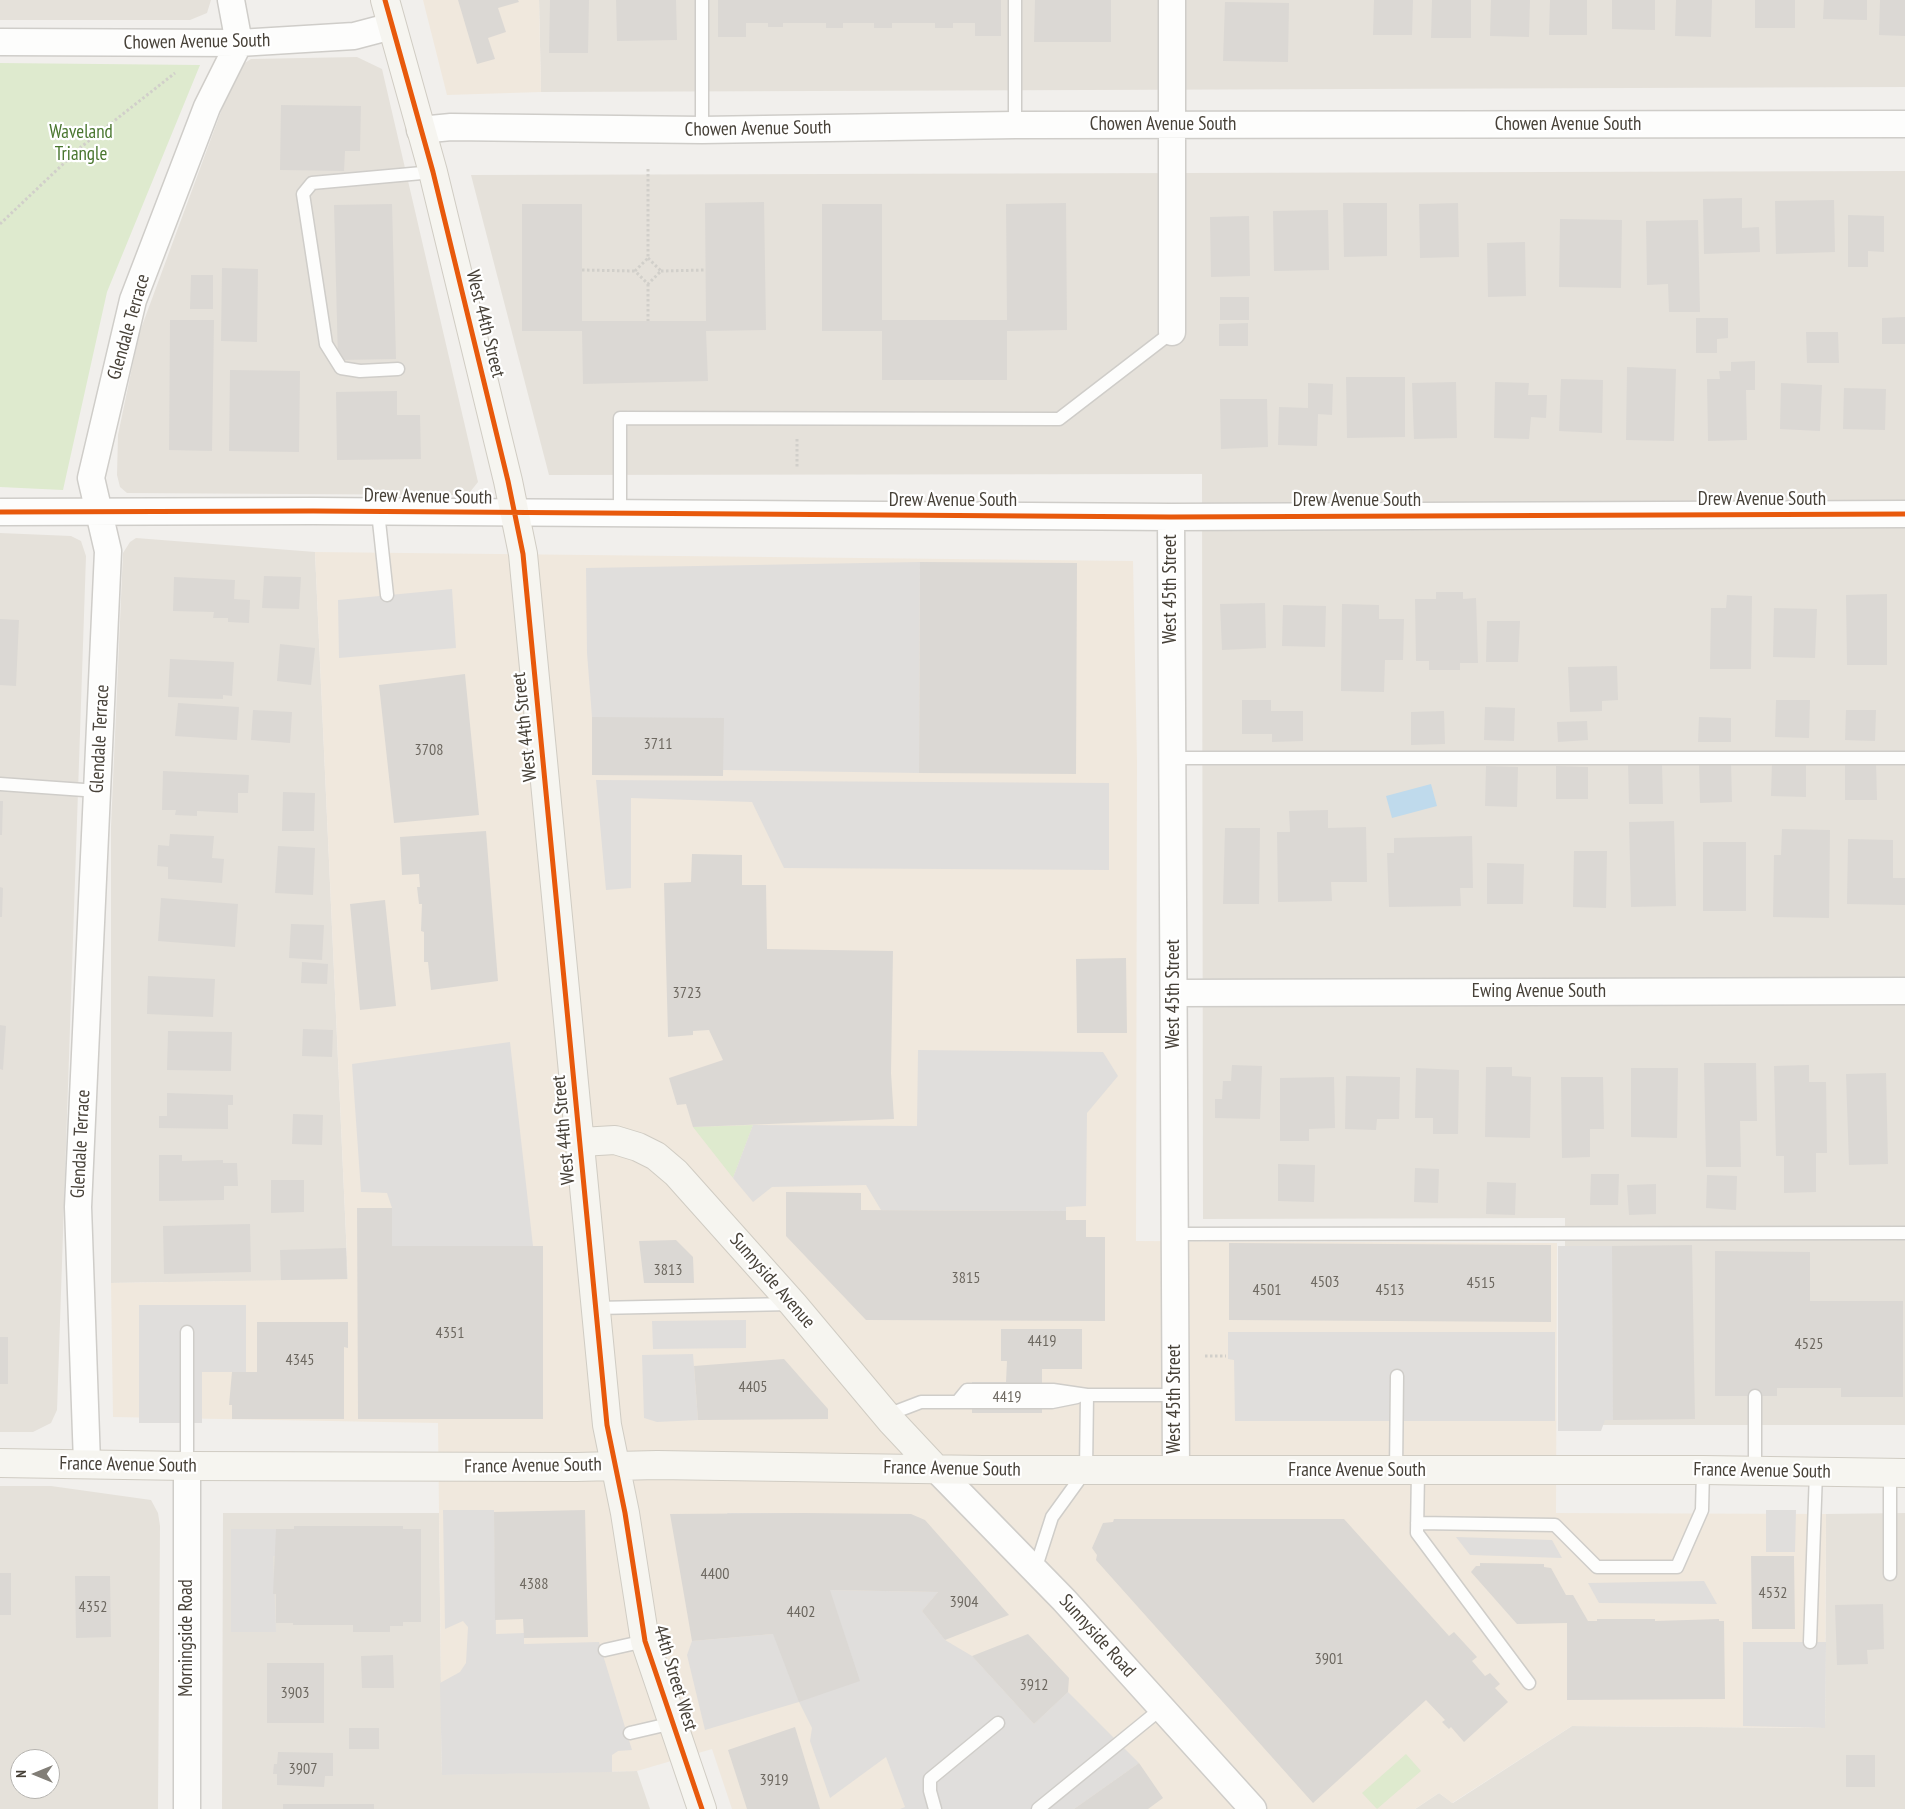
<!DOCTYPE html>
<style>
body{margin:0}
#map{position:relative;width:1905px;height:1809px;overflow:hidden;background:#f1efec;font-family:"PT Sans Narrow",sans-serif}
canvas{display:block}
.north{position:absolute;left:10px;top:1749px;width:50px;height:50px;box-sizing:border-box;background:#fff;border:1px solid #b5b3af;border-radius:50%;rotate:270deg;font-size:14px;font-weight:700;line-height:20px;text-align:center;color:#474138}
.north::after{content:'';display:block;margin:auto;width:18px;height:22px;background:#827e77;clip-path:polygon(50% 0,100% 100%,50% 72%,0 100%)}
</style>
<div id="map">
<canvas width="1905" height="1809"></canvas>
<div class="north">N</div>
</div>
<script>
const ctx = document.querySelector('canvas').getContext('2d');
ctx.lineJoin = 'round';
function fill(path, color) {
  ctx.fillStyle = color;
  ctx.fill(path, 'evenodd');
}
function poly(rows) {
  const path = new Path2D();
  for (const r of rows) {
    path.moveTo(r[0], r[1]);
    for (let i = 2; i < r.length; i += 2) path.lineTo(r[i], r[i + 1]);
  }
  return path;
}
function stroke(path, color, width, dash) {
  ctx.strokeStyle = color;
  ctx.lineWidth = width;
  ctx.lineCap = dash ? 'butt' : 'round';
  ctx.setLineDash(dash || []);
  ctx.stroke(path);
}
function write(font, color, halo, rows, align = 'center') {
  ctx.font = font + ' "PT Sans Narrow",sans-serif';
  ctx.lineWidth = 4.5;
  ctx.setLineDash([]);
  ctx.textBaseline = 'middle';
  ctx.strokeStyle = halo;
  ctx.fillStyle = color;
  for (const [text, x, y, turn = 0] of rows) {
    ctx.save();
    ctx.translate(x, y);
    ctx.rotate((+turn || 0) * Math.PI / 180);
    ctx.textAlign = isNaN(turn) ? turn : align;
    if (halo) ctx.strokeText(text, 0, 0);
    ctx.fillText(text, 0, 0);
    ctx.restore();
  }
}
fill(poly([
 [0,0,211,0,207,13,190,20,0,20],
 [539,0,1905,0,1905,87,541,92],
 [357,57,382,69,478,482,470,492,461,495,127,493,120,487,117,475,118,435,139,334,233,79,243,64,251,59],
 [1905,171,1905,1425,1565,1425,1565,1218,1203,1219,1202,474,549,475,471,175],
 [0,533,71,536,81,541,86,556,57,1410,51,1423,33,1432,0,1432],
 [136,538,315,552,348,1280,111,1283,111,827,123,553,130,542],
 [0,1486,51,1486,151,1500,158,1513,160,1526,158,1809,0,1809],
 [20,1759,50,1759,50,1789,20,1789],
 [223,1513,439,1513,442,1774,637,1771,650,1809,222,1809],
 [1905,1513,1905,1809,1415,1809,1439,1793,1453,1803,1572,1726,1825,1728,1826,1514]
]), '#e5e1da');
fill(poly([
 [423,0,539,0,541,92,447,95],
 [315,552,1133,561,1137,761,1136,1241,1557,1243,1556,1513,1826,1514,1825,1728,1572,1726,1452,1803,1439,1793,1415,1809,732,1809,712,1749,637,1771,442,1775,438,1423,113,1417,111,1283,348,1279]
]), '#f0e8dd');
fill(poly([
 [0,63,200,65,107,292,63,490,0,487],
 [753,1125,733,1178,693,1127],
 [1406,1754,1421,1771,1377,1809,1362,1793]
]), '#deeace');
fill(poly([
 [920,562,919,773,723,770,592,717,587,653,586,568],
 [452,589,456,648,339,658,338,600],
 [596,780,1109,783,1109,870,784,868,752,802,631,798,631,888,606,890],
 [510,1042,533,1246,392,1246,392,1208,387,1193,361,1192,352,1064],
 [918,1050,1103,1052,1118,1076,1087,1113,1086,1206,1066,1207,1066,1211,881,1210,866,1185,772,1187,753,1202,733,1178,753,1125,917,1126],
 [1558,1246,1612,1246,1613,1420,1605,1420,1601,1431,1558,1431],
 [139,1305,246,1305,246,1372,202,1372,202,1423,139,1423],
 [746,1320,746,1348,653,1349,652,1321],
 [1228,1332,1555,1332,1555,1421,1235,1421,1234,1360,1228,1359],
 [693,1354,698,1420,657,1422,644,1418,642,1355],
 [443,1510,494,1510,496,1634,524,1633,524,1644,599,1642,632,1750,618,1751,612,1755,612,1772,442,1775,440,1683,460,1672,466,1663,468,1627,463,1621,445,1629],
 [1766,1510,1796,1510,1795,1552,1766,1552],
 [727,1513,805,1513,830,1590,938,1592,922,1611,945,1640,972,1656,1034,1724,1068,1692,1139,1763,1074,1809,900,1809,905,1807,886,1757,830,1798,810,1741,812,1728,799,1702,705,1730,687,1655,692,1641,773,1634],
 [231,1529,276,1529,276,1556,273,1556,276,1632,231,1632],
 [1456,1537,1552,1540,1562,1558,1470,1555],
 [1704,1581,1717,1604,1599,1603,1588,1583],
 [1743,1642,1826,1642,1825,1728,1743,1726]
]), '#e0dedc');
fill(poly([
 [1431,784,1437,806,1392,818,1386,796]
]), '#bfdaec');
fill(poly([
 [458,0,518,0,519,2,498,8,506,32,488,38,495,59,477,64],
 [550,0,589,0,588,53,549,53],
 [616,0,676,0,677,40,617,41],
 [718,0,1001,0,1001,36,975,36,975,23,953,23,953,28,935,28,935,23,892,23,892,28,874,28,874,23,843,23,843,28,826,28,826,23,783,23,783,27,768,27,768,23,746,23,746,37,718,37],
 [1035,0,1111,0,1111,42,1034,42],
 [1374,0,1413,0,1412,35,1373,35],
 [1432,0,1471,0,1471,38,1431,38],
 [1491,0,1530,0,1529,37,1490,36],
 [1550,0,1587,0,1587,35,1549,35],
 [1612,0,1655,0,1655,30,1612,29],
 [1676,0,1712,0,1711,37,1675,36],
 [1755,0,1795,0,1795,28,1755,28],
 [1824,0,1867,0,1867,20,1823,19],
 [1880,0,1905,0,1905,36,1879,35],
 [1225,2,1289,3,1288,62,1223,61],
 [281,105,361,106,360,151,345,151,344,171,280,170],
 [1742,198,1742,228,1759,227,1760,252,1704,254,1703,199],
 [1834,200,1835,252,1776,254,1775,201],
 [764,202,766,330,706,331,708,381,583,384,582,331,522,331,522,204,582,204,582,321,706,321,705,203],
 [1066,203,1067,330,1007,331,1007,380,882,380,882,331,822,331,822,204,882,204,882,320,1007,320,1006,204],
 [1343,203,1387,203,1387,256,1344,257],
 [1458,203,1459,257,1420,258,1419,204],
 [392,204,396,359,338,360,334,205],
 [1328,210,1329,270,1274,271,1273,211],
 [1848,215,1884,216,1884,252,1868,251,1868,267,1848,267],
 [1249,216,1250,276,1211,277,1210,217],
 [1560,219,1622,220,1621,288,1559,287],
 [1698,220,1700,312,1669,312,1668,284,1647,285,1646,221],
 [1525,242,1526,296,1488,297,1487,243],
 [222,268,258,269,257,342,221,341],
 [191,275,213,275,213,309,190,309],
 [1220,297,1249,297,1249,320,1220,320],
 [1905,317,1905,344,1882,344,1882,318],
 [1696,318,1728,318,1728,338,1717,339,1717,353,1696,353],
 [170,320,214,320,212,451,169,450],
 [1248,323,1248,346,1219,346,1219,324],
 [1806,332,1838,332,1839,363,1807,363],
 [1755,361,1755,390,1746,390,1747,440,1708,441,1707,379,1720,379,1719,371,1731,371,1731,362],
 [1627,367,1676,369,1674,441,1626,440],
 [230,370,300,371,299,452,229,451],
 [1346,377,1405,377,1405,437,1347,438],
 [1561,379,1603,380,1602,433,1559,431],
 [1456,382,1457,438,1414,439,1412,383],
 [1495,382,1529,383,1528,395,1547,395,1546,418,1531,417,1529,439,1494,438],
 [1308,383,1333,384,1332,415,1318,414,1317,446,1278,445,1279,407,1308,408],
 [1781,383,1822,385,1820,431,1780,429],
 [1844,388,1886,389,1885,430,1843,429],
 [397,391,397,415,420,415,421,459,337,460,336,392],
 [1220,399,1267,399,1268,447,1221,449],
 [920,562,1077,563,1076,774,919,773],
 [264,576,301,577,299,609,262,608],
 [174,577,235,580,234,599,250,600,249,623,228,622,228,618,213,618,214,612,173,611],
 [1436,592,1463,592,1463,599,1476,598,1478,663,1460,663,1460,670,1429,670,1429,661,1416,661,1415,599,1436,599],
 [1887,594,1887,665,1847,665,1846,595],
 [1727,595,1752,596,1751,669,1710,669,1711,608,1726,608],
 [1265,603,1266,648,1222,650,1220,604],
 [1342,604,1379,605,1379,619,1404,619,1403,660,1385,660,1384,692,1341,691],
 [1283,605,1326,606,1325,647,1282,646],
 [1774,608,1817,609,1815,658,1773,657],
 [0,619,19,620,16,686,0,685],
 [1487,621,1520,621,1518,662,1486,662],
 [280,644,315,648,311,685,277,681],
 [170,659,234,662,232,696,223,695,223,699,168,697],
 [1617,666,1618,700,1602,701,1602,711,1570,712,1568,667],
 [465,674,479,815,394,823,379,685],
 [1242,700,1271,700,1271,711,1303,711,1303,741,1272,742,1272,734,1242,734],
 [1776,700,1810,700,1809,738,1775,737],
 [178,703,239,707,237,740,175,736],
 [1485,707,1515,708,1514,741,1484,740],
 [253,710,292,712,290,743,251,740],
 [1846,710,1876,710,1875,741,1845,740],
 [1444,711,1445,744,1411,745,1411,712],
 [592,717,724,718,723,776,592,775],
 [1699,717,1731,718,1731,742,1698,742],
 [1587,721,1588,740,1558,742,1557,722],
 [1731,762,1732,802,1700,803,1699,763],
 [1772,762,1806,763,1806,797,1771,796],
 [1876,762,1877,800,1845,800,1845,763],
 [1628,764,1662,764,1663,804,1629,804],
 [1486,766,1518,767,1517,807,1485,806],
 [1556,766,1588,767,1588,799,1556,799],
 [163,771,249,775,248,793,238,793,238,813,197,811,197,816,175,815,176,810,162,810],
 [283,792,315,793,314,831,282,831],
 [0,801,3,801,2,835,0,835],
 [1328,810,1328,828,1366,827,1367,882,1331,882,1332,901,1278,902,1277,832,1290,832,1289,811],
 [1674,821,1676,906,1631,907,1629,822],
 [1225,828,1260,828,1259,904,1223,904],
 [1782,829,1830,830,1829,918,1773,917,1774,855,1781,855],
 [486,831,498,981,431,990,428,962,424,962,424,932,421,931,422,904,419,904,417,887,420,887,419,874,402,875,400,837],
 [170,834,214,836,212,858,224,859,222,883,168,879,168,867,157,866,158,845,169,846],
 [1472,836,1473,888,1460,888,1461,906,1389,907,1387,853,1394,853,1394,838],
 [1848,839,1893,840,1893,878,1905,878,1905,905,1847,904],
 [1703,842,1746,842,1746,911,1703,911],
 [278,846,315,848,313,895,275,893],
 [1574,851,1607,851,1606,908,1573,907],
 [692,854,742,855,742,885,766,885,767,949,893,951,891,1073,894,1119,693,1127,686,1104,677,1105,669,1078,723,1060,709,1030,693,1031,693,1035,668,1037,664,883,691,882],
 [1487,863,1524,864,1523,904,1487,904],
 [0,887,3,888,2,917,0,917],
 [161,898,238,904,235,947,158,941],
 [385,900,396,1006,360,1010,350,904],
 [291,924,324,925,322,960,289,958],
 [1126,958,1127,1033,1077,1033,1076,959],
 [302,962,328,964,327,984,301,983],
 [148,976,215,979,213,1017,147,1014],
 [0,1025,6,1026,3,1070,0,1069],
 [303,1029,333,1030,332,1057,302,1056],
 [168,1031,232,1032,231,1071,167,1070],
 [1704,1063,1756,1063,1757,1121,1740,1121,1741,1167,1706,1167],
 [1232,1065,1262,1066,1260,1119,1215,1118,1215,1099,1222,1099,1223,1081,1231,1081],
 [1809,1065,1809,1082,1826,1082,1827,1153,1816,1153,1816,1192,1784,1193,1784,1156,1776,1156,1774,1066],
 [1486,1067,1512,1067,1512,1076,1531,1077,1530,1138,1485,1137],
 [1416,1068,1459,1070,1458,1134,1433,1134,1433,1118,1415,1118],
 [1631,1068,1678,1068,1677,1138,1631,1137],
 [1886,1073,1888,1164,1849,1165,1846,1074],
 [1346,1076,1400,1077,1399,1119,1377,1119,1376,1130,1345,1129],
 [1334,1077,1335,1128,1309,1129,1309,1141,1280,1141,1280,1078],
 [1561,1077,1603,1077,1604,1129,1590,1129,1590,1157,1562,1158],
 [167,1093,233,1095,233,1105,228,1105,228,1129,159,1128,159,1116,167,1116],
 [293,1114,323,1115,322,1145,292,1144],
 [159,1155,182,1155,182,1161,223,1160,223,1163,237,1163,238,1186,224,1186,224,1200,159,1201],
 [1278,1164,1315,1165,1314,1202,1278,1201],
 [1415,1168,1439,1169,1438,1203,1414,1202],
 [1591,1174,1619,1174,1618,1205,1590,1205],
 [1707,1175,1737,1176,1736,1210,1706,1208],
 [271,1180,304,1180,304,1212,271,1213],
 [1487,1182,1516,1183,1515,1215,1486,1214],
 [1656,1184,1656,1214,1629,1215,1627,1185],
 [786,1192,861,1193,861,1210,1066,1211,1066,1220,1086,1220,1086,1237,1105,1237,1105,1321,866,1320,786,1236],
 [357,1208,392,1208,392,1246,543,1246,543,1419,358,1419],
 [250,1224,251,1272,164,1274,163,1226],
 [676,1240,693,1257,694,1283,644,1283,639,1241],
 [1229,1243,1551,1245,1551,1322,1229,1320],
 [1692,1245,1695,1419,1613,1420,1612,1246],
 [346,1248,347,1279,281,1280,280,1250],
 [1715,1251,1810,1252,1810,1301,1903,1301,1903,1397,1841,1397,1841,1388,1777,1388,1777,1396,1715,1396],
 [257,1322,348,1322,348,1348,344,1347,344,1419,232,1419,232,1405,229,1405,232,1372,257,1372],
 [1001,1329,1082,1329,1082,1369,1042,1369,1042,1413,972,1413,972,1382,1006,1382,1007,1361,1001,1361],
 [0,1337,8,1337,8,1384,0,1384],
 [784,1359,828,1409,828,1419,698,1420,694,1366],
 [585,1510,588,1637,524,1638,523,1619,495,1620,494,1512],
 [805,1513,911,1514,925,1520,1009,1615,945,1640,922,1611,938,1592,830,1590,860,1681,799,1702,773,1634,692,1641,670,1514],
 [1114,1519,1344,1519,1449,1636,1454,1632,1477,1657,1472,1661,1485,1676,1490,1673,1500,1684,1495,1688,1508,1702,1464,1742,1451,1727,1449,1729,1442,1722,1445,1720,1426,1700,1313,1803,1096,1560,1097,1555,1092,1548,1103,1523,1113,1522],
 [294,1526,403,1526,403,1529,421,1529,421,1622,403,1622,403,1626,390,1626,390,1632,353,1632,353,1625,293,1625,293,1623,276,1623,276,1594,273,1594,276,1529,294,1529],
 [1751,1556,1794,1556,1795,1629,1752,1629],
 [1480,1563,1544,1564,1544,1567,1551,1568,1566,1595,1573,1595,1588,1621,1597,1621,1597,1619,1655,1619,1655,1621,1719,1619,1719,1621,1724,1621,1725,1699,1567,1700,1567,1623,1517,1624,1471,1572,1476,1566,1480,1566],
 [0,1573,11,1573,11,1615,0,1615],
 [75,1576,110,1576,111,1637,76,1638],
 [1883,1604,1884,1649,1867,1650,1868,1664,1837,1665,1835,1605],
 [1028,1634,1069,1678,1068,1692,1034,1724,972,1656],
 [393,1655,394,1688,362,1688,361,1656],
 [267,1663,324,1663,324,1723,267,1723],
 [795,1727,820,1809,747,1809,728,1750],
 [349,1728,379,1728,379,1749,349,1749],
 [278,1752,333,1753,333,1776,325,1776,324,1787,277,1785,277,1774,273,1774,274,1764,277,1764],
 [1846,1755,1875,1755,1875,1787,1846,1787],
 [1139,1763,1163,1798,1148,1809,1074,1809],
 [283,1804,374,1804,374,1809,283,1809]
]), '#dbd8d4');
const lane = poly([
 [702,0,702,130],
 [1015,125,1015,0],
 [398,369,360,371,341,368,326,344,303,194,312,183,433,172],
 [378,512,387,595],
 [620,514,620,418,1059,419,1172,332],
 [1172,758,1905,758],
 [0,784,98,791],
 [1175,1234,1905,1233],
 [596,1308,791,1304],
 [187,1332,187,1466],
 [958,1401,967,1390,1053,1390,1087,1395,1175,1395],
 [887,1415,921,1402,1052,1402,1077,1397],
 [1396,1471,1397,1376],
 [1418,1471,1417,1533,1529,1683],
 [1755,1471,1755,1396],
 [1890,1473,1890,1574],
 [1417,1523,1555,1525,1597,1567,1677,1567,1702,1510,1703,1470],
 [1035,1570,1052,1517,1086,1470,1087,1395],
 [1810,1642,1816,1472],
 [605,1650,645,1641],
 [630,1733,673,1723],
 [935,1809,930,1791,930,1779,998,1723],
 [1038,1809,1162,1708]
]);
const street = poly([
 [1172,0,1172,332],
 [0,42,239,43,354,36,392,26],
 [420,130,451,127,702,130,1015,125,1905,124],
 [0,512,313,511,1171,517,1905,514],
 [1171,517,1176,1470],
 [1174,993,1905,991],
 [87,1463,78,1207,108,551,91,478,133,300,207,107,239,43,231,0],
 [187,1466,187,1809],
 [936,1469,1064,1600,1253,1809]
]);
const secondary = poly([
 [385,0,433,172,508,481,523,554,607,1425,625,1513,645,1641,702,1809],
 [581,1142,615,1140,638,1147,656,1156,676,1173,793,1304,892,1422,936,1469],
 [0,1463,187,1466,576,1467,657,1465,983,1470,1703,1470,1905,1473]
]);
stroke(lane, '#cfcdc9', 15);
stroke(street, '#cfcdc9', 29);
stroke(secondary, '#d0ccc3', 30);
stroke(poly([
 [648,169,648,258,635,271,648,284,661,271,648,258],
 [0,224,81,147,175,73],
 [582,270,635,271],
 [661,271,706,270],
 [648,284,648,321],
 [797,439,797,469],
 [1205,1356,1226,1356]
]), '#d1cfca', 3, [2.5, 2.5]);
stroke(lane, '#fdfdfc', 12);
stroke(street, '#fdfdfc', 26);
stroke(secondary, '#f6f5f0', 28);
stroke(poly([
 [385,0,433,172,508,481,523,554,607,1425,625,1513,645,1641,702,1809],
 [0,512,313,511,1171,517,1905,514]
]), '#e8590c', 5);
write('16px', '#6d6860', null, [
 ["3711",658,744],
 ["3708",429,750],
 ["3723",687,993],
 ["3813",668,1270],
 ["3815",966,1278],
 ["4503",1325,1282],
 ["4515",1481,1283],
 ["4501",1267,1290],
 ["4513",1390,1290],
 ["4351",450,1333],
 ["4419",1042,1341],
 ["4525",1809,1344],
 ["4345",300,1360],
 ["4405",753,1387],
 ["4419",1007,1397],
 ["4400",715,1574],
 ["4388",534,1584],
 ["4532",1773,1593],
 ["3904",964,1602],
 ["4352",93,1607],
 ["4402",801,1612],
 ["3901",1329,1659],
 ["3912",1034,1685],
 ["3903",295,1693],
 ["3907",303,1769],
 ["3919",774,1780]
]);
write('19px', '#474138', '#fff', [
 ["Chowen Avenue South",197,42,-1],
 ["Chowen Avenue South",1163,125],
 ["Chowen Avenue South",1568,125],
 ["Chowen Avenue South",758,129,-1],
 ["West 44th Street",485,324,76],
 ["Glendale Terrace",129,327,-74],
 ["Drew Avenue South",428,497,1],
 ["Drew Avenue South",1762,500],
 ["Drew Avenue South",953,501],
 ["Drew Avenue South",1357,501],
 ["West 45th Street",1171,589,-90],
 ["West 44th Street",525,727,-96],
 ["Glendale Terrace",100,739,-87],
 ["Ewing Avenue South",1539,992],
 ["West 45th Street",1174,994,-90],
 ["West 44th Street",564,1130,-95],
 ["Glendale Terrace",81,1144,-87],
 ["Sunnyside Avenue",772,1281,49],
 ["West 45th Street",1175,1399,-90],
 ["France Avenue South",128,1465,1],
 ["France Avenue South",533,1466,-1],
 ["France Avenue South",952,1469,1],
 ["France Avenue South",1357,1471],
 ["France Avenue South",1762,1471,1],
 ["Sunnyside Road",1097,1636,48],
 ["Morningside Road",187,1638,-90],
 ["44th Street West",675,1678,73]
]);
write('19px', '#49762e', '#fff', [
 ["Waveland",81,133],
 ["Triangle",81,155]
]);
</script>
